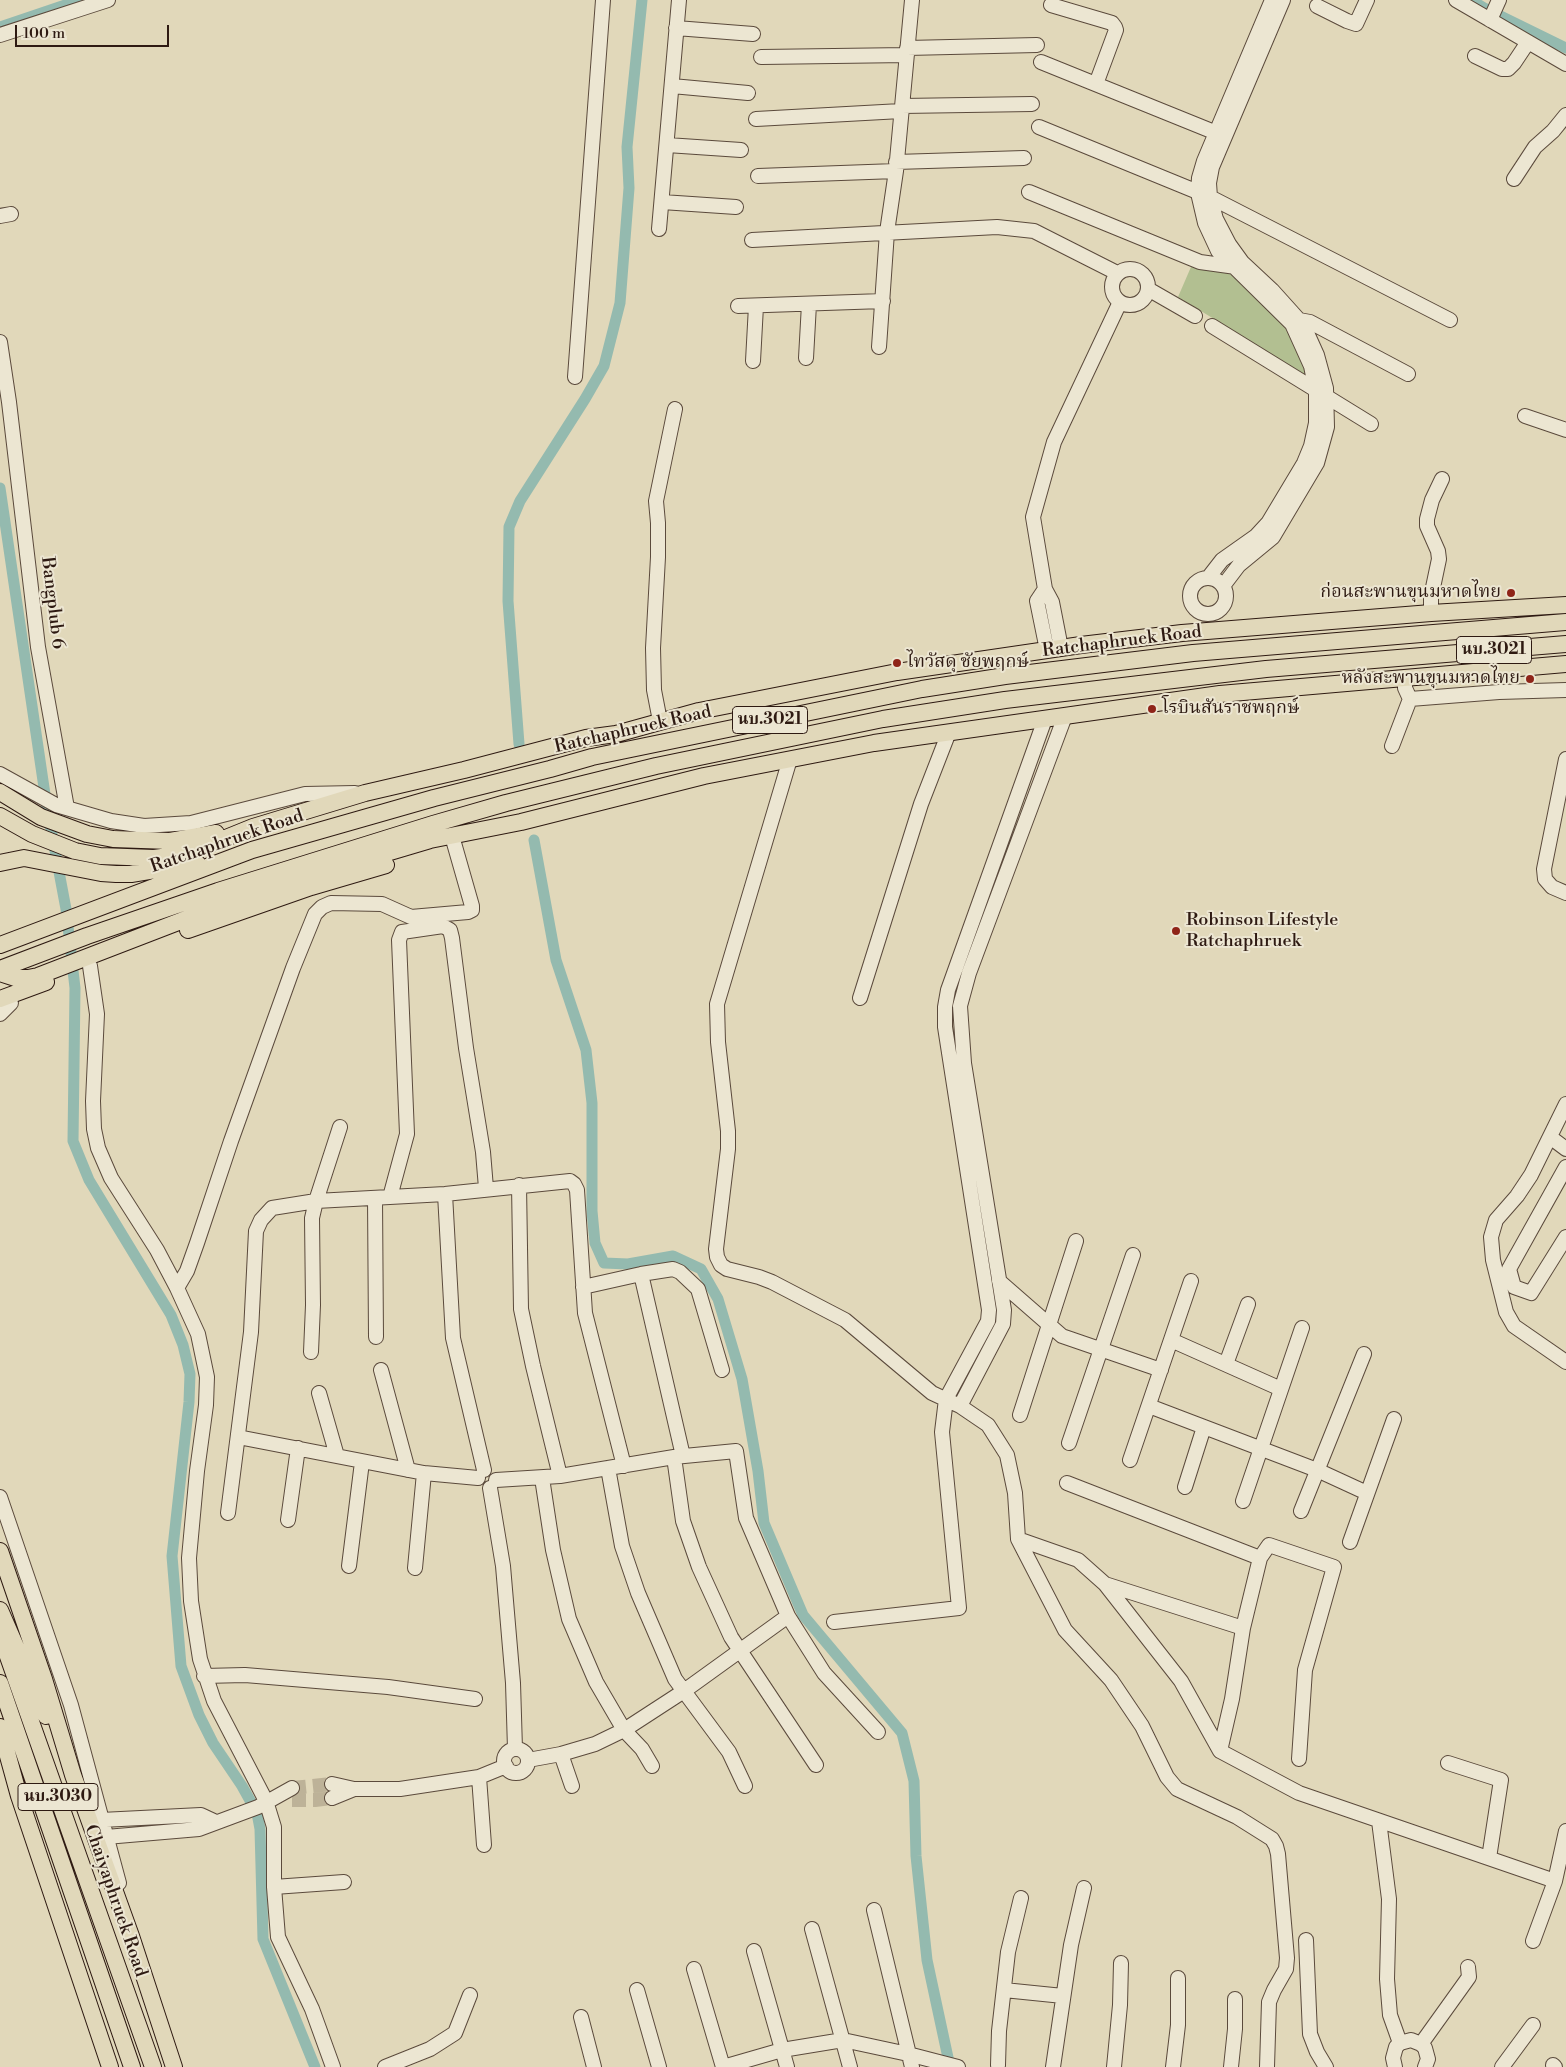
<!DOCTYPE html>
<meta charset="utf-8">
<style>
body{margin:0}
#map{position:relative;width:1566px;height:2067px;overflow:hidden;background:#e1d8ba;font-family:"Libre Bodoni",serif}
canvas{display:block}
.scale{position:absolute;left:15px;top:25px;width:154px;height:22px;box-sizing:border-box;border:2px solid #2e1a12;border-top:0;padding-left:6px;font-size:15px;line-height:18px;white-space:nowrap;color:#2e1a12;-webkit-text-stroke:4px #ece6d2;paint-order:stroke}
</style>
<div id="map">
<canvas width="1566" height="2067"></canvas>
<div class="scale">100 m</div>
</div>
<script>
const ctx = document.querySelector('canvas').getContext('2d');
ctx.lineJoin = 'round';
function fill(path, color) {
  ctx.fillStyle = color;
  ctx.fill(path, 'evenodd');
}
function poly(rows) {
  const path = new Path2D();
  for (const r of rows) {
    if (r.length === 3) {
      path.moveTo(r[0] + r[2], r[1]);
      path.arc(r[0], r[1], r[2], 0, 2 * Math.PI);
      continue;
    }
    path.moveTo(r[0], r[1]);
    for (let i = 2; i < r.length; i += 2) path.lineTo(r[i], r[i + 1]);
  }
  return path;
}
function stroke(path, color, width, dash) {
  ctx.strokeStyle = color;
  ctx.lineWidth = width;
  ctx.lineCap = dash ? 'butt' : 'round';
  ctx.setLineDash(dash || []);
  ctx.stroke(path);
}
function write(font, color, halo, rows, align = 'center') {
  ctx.font = font + ' "Libre Bodoni","Noto Serif Thai",serif';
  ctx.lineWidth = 4;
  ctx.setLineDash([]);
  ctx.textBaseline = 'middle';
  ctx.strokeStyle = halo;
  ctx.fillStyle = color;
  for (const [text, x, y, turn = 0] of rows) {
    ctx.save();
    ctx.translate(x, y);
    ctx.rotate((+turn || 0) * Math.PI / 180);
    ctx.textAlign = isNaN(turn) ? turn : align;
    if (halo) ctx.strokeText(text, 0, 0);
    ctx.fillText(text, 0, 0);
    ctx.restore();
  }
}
fill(poly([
 [1194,260,1235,268,1292,324,1316,391,1212,326,1214,319,1178,297]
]), '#b2bf91');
stroke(poly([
 [1471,0,1484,8,1566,48],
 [0,27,80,0],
 [0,488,47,808,66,909,75,988,73,1141,89,1180,171,1315,183,1345,190,1374,189,1402,172,1556,181,1666,199,1715,213,1743,242,1786,257,1813,260,1829,263,1939,315,2067],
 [519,744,508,601,509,527,520,501,585,399,604,366,620,303,629,188,627,147,642,0],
 [534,840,556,960,586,1050,592,1103,592,1211,595,1243,604,1263,628,1264,673,1256,701,1269,718,1299,742,1379,758,1471,764,1523,803,1615,902,1733,914,1781,916,1856,927,1960,950,2067]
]), '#94baaf', 11);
stroke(poly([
 [292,1788,332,1784],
 [292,1800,315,1800,332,1798]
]), '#bdb298', 14, [14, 7]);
const minor = poly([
 [1456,0,1566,64],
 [1051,5,1112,23,1115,27,1116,30,1096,84],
 [1317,6,1347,21,1356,24,1367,0],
 [1490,20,1499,0],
 [676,28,753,34],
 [0,35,108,0],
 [907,48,1037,45],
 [1475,56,1502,69,1508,69,1514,63,1528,42],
 [761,57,907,55],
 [1041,62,1224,136],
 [672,86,748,93],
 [902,106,1032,104],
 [756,119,901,111],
 [1039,127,1210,197,1450,320],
 [667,145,741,150],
 [896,162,1024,158],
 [758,176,896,171],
 [1514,179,1535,147,1553,131,1566,115],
 [1029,192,1200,262,1236,267],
 [662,202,736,207],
 [0,216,11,214],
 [659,229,679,0],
 [752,240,997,227,1034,231,1117,273],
 [1130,287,18],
 [1148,289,1195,316],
 [738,306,883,301],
 [1295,322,1299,320,1310,322,1408,374],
 [1212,326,1371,424],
 [0,342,9,402,38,647,67,808],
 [879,347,887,232,896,171,912,0],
 [806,358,809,304],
 [753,361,756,306],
 [575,377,603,0],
 [1525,416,1566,430],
 [1208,596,18],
 [1208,578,1222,560,1256,536,1268,523,1304,463,1311,446,1316,423,1316,391,1311,366,1292,324,1218,251,1205,223,1198,193,1199,178,1204,161,1272,0],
 [1223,586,1239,565,1273,537,1317,463,1327,427,1326,388,1317,355,1308,335,1299,320,1272,290,1242,262,1229,244,1216,219,1210,197,1209,183,1212,167,1283,0],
 [1045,589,1033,517,1054,442,1120,302],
 [1431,613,1431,597,1439,559,1438,551,1427,526,1427,519,1432,500,1442,479],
 [1047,650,1037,601,1045,589,1052,602,1061,648],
 [1405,679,1405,688,1410,699,1499,692,1566,690],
 [660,721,654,690,653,648,658,557,658,523,656,501,675,409],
 [1392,746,1410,699],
 [790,759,717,1004,718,1042,728,1131,728,1149,716,1249,717,1257,721,1265,727,1269,759,1277,772,1282,845,1320,932,1393,960,1406,988,1425,1007,1455,1015,1493,1018,1539,1065,1630,1111,1680,1142,1726,1167,1777,1177,1789,1237,1817,1272,1839,1276,1846,1278,1854,1287,1958,1286,1969,1274,1990,1269,2002,1267,2067],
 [1566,759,1544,869,1545,879,1552,887,1566,893],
 [0,774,56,805,111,821,144,826,191,823,305,794,355,793],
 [90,966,97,1014,93,1101,94,1129,98,1148,111,1178,157,1250,177,1288,198,1334,207,1377,206,1405,197,1471,189,1558,191,1601,200,1659,214,1701,266,1801,274,1827,274,1887,278,1937,312,2009,333,2067],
 [860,998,921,804,949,732],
 [0,1014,11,1003],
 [1566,1104,1531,1175,1517,1196,1496,1220,1491,1237,1493,1260,1506,1312,1514,1326,1566,1362],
 [1550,1137,1566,1149],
 [1566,1167,1509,1269,1514,1287,1531,1293,1566,1237],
 [519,1185,521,1309,533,1366,560,1476],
 [445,1194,453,1338,484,1470],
 [390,1197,407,1134,399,940,402,932,443,926,450,930,452,938,466,1048,483,1152,486,1188],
 [375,1198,376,1337],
 [641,1274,683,1456],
 [999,1281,1062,1336,1161,1370],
 [583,1287,641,1274,673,1269,680,1272,698,1289,722,1370],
 [177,1288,187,1271,197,1243,231,1141,293,968,315,914,322,907,331,903,382,904,411,917,468,912,472,910,472,906,454,843],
 [1171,1340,1281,1389],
 [311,1352,313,1305,312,1218,316,1201,340,1127],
 [1226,1364,1248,1304],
 [381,1370,408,1470],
 [319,1393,337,1456],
 [960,1406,1003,1324,1004,1310,964,1063,960,1006,969,973,1065,716],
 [1149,1406,1317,1470,1367,1493],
 [1020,1415,1076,1241],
 [238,1437,424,1473,478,1478],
 [1069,1443,1133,1255],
 [674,1457,683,1521,699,1567,731,1637,816,1765],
 [1130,1460,1191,1281],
 [608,1468,622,1546,638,1593,675,1679,729,1752,745,1786],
 [542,1478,553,1550,569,1619,596,1682,624,1730,642,1749,652,1766],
 [496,1480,560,1476,674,1457,736,1451,746,1518,788,1616,824,1673,878,1732],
 [1067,1483,1260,1558,1243,1628,1232,1699,1220,1751],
 [1185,1487,1204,1427],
 [490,1488,503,1566,513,1683,515,1749],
 [0,1497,71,1705,119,1883],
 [1243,1501,1302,1328],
 [1301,1511,1364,1354],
 [228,1513,251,1332,256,1231,261,1220,272,1208,316,1201,445,1194,570,1181,574,1184,577,1190,585,1313,624,1466],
 [288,1520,298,1448],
 [1018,1539,1078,1560,1105,1584,1181,1681,1220,1751,1299,1793,1555,1881],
 [1350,1542,1394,1419],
 [1260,1558,1269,1545,1334,1567,1305,1670,1299,1759],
 [349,1566,362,1462],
 [415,1568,424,1473],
 [1105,1584,1243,1628],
 [834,1622,959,1608,942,1432,946,1399,988,1321,989,1310,945,1027,945,1007,948,990,1045,719],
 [204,1676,245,1675,388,1687,475,1699],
 [516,1761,12],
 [561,1754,572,1786],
 [528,1760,561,1754,595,1744,624,1730,684,1691,788,1616],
 [1448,1763,1501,1780,1489,1858],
 [479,1777,484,1845],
 [332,1784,354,1789,400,1789,479,1777,506,1766],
 [332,1798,354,1789],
 [101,1820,201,1815,216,1822],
 [1379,1821,1389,1899,1387,1979,1390,2015,1400,2043],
 [106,1837,199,1829,258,1807,292,1788],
 [274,1887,344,1882],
 [874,1910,912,2067],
 [812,1929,850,2067],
 [1306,1940,1310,2034,1317,2052,1326,2067],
 [1533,1941,1555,1881,1566,1831],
 [754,1951,787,2067],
 [694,1969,723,2067],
 [637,1990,659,2067],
 [1004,1990,1063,1996],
 [581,2017,594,2067],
 [1421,2044,1469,1977,1468,1967],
 [998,2065,999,2031,1008,1952,1021,1898],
 [1553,2065,1555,2067],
 [385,2067,430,2049,455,2033,470,1995],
 [723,2067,782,2050,843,2040,908,2054,958,2067],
 [1053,2067,1071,1945,1084,1888],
 [1114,2067,1120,2005,1121,1963],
 [1173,2067,1178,2025,1178,1978],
 [1231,2067,1235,2029,1235,1999],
 [1395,2067,1393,2058,1396,2047,1400,2043,1411,2040,1421,2044,1425,2048,1428,2059,1425,2067],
 [1502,2067,1533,2025]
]);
const major = poly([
 [0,792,41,817,87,834,113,839,170,841,216,833],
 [0,816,32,834,75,851,100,856,154,858,177,855,211,844,253,827,365,793,464,770,586,738,616,734,699,711,897,672,1081,645,1182,633,1431,613,1566,605],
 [0,863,24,858,101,873,116,874,131,874,197,863],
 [188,930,311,887,386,865],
 [0,945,252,850,434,798,550,769,592,757,922,689,1005,676,1193,653,1566,622],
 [0,969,87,936,218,891,433,824,506,803,656,766,883,719,1005,700,1266,669,1566,644],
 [0,973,15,978,28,978,38,976,230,902,329,870,430,840,521,822,704,776,874,743,1220,694,1566,664],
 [0,999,46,982],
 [0,1551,44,1679,73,1775,131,1936,174,2067],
 [0,1610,46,1716],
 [0,1634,153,2067],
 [0,1683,132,2067],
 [0,1727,19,1796,110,2067]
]);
stroke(minor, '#5b4a3c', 16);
stroke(major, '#2e1a12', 18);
stroke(minor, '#ece6d2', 14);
stroke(major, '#e1d8ba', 16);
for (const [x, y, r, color] of [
 [1511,593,5,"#8f2418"],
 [897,663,5,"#8f2418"],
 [1530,679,5,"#8f2418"],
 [1152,709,5,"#8f2418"],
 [1176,931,5,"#8f2418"]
]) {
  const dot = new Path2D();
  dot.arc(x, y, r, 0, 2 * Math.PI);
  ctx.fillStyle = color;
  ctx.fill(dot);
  stroke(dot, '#ece6d2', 2);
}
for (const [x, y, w] of [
 [1494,650,75],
 [770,720,75],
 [58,1797,80]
]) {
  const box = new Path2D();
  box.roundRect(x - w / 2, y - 13.5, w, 27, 4);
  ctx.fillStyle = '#ece6d2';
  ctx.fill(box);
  stroke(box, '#2e1a12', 1);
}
write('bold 16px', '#2e1a12', null, [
 ["นบ.3021",1494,650],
 ["นบ.3021",770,720],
 ["นบ.3030",58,1797]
]);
write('18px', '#2e1a12', '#ece6d2', [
 ["ก่อนสะพานขุนมหาดไทย",1501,593,"right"],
 ["ไทวัสดุ ชัยพฤกษ์",907,663],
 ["หลังสะพานขุนมหาดไทย",1520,679,"right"],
 ["โรบินสันราชพฤกษ์",1162,709],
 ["Robinson Lifestyle",1186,921],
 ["Ratchaphruek",1186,942]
], 'left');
write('18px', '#2e1a12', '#ece6d2', [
 ["Bangplub 6",52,603,83],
 ["Ratchaphruek Road",1122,642,-7],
 ["Ratchaphruek Road",633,730,-13],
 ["Ratchaphruek Road",227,842,-19],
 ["Chaiyaphruek Road",115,1901,71]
]);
</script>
